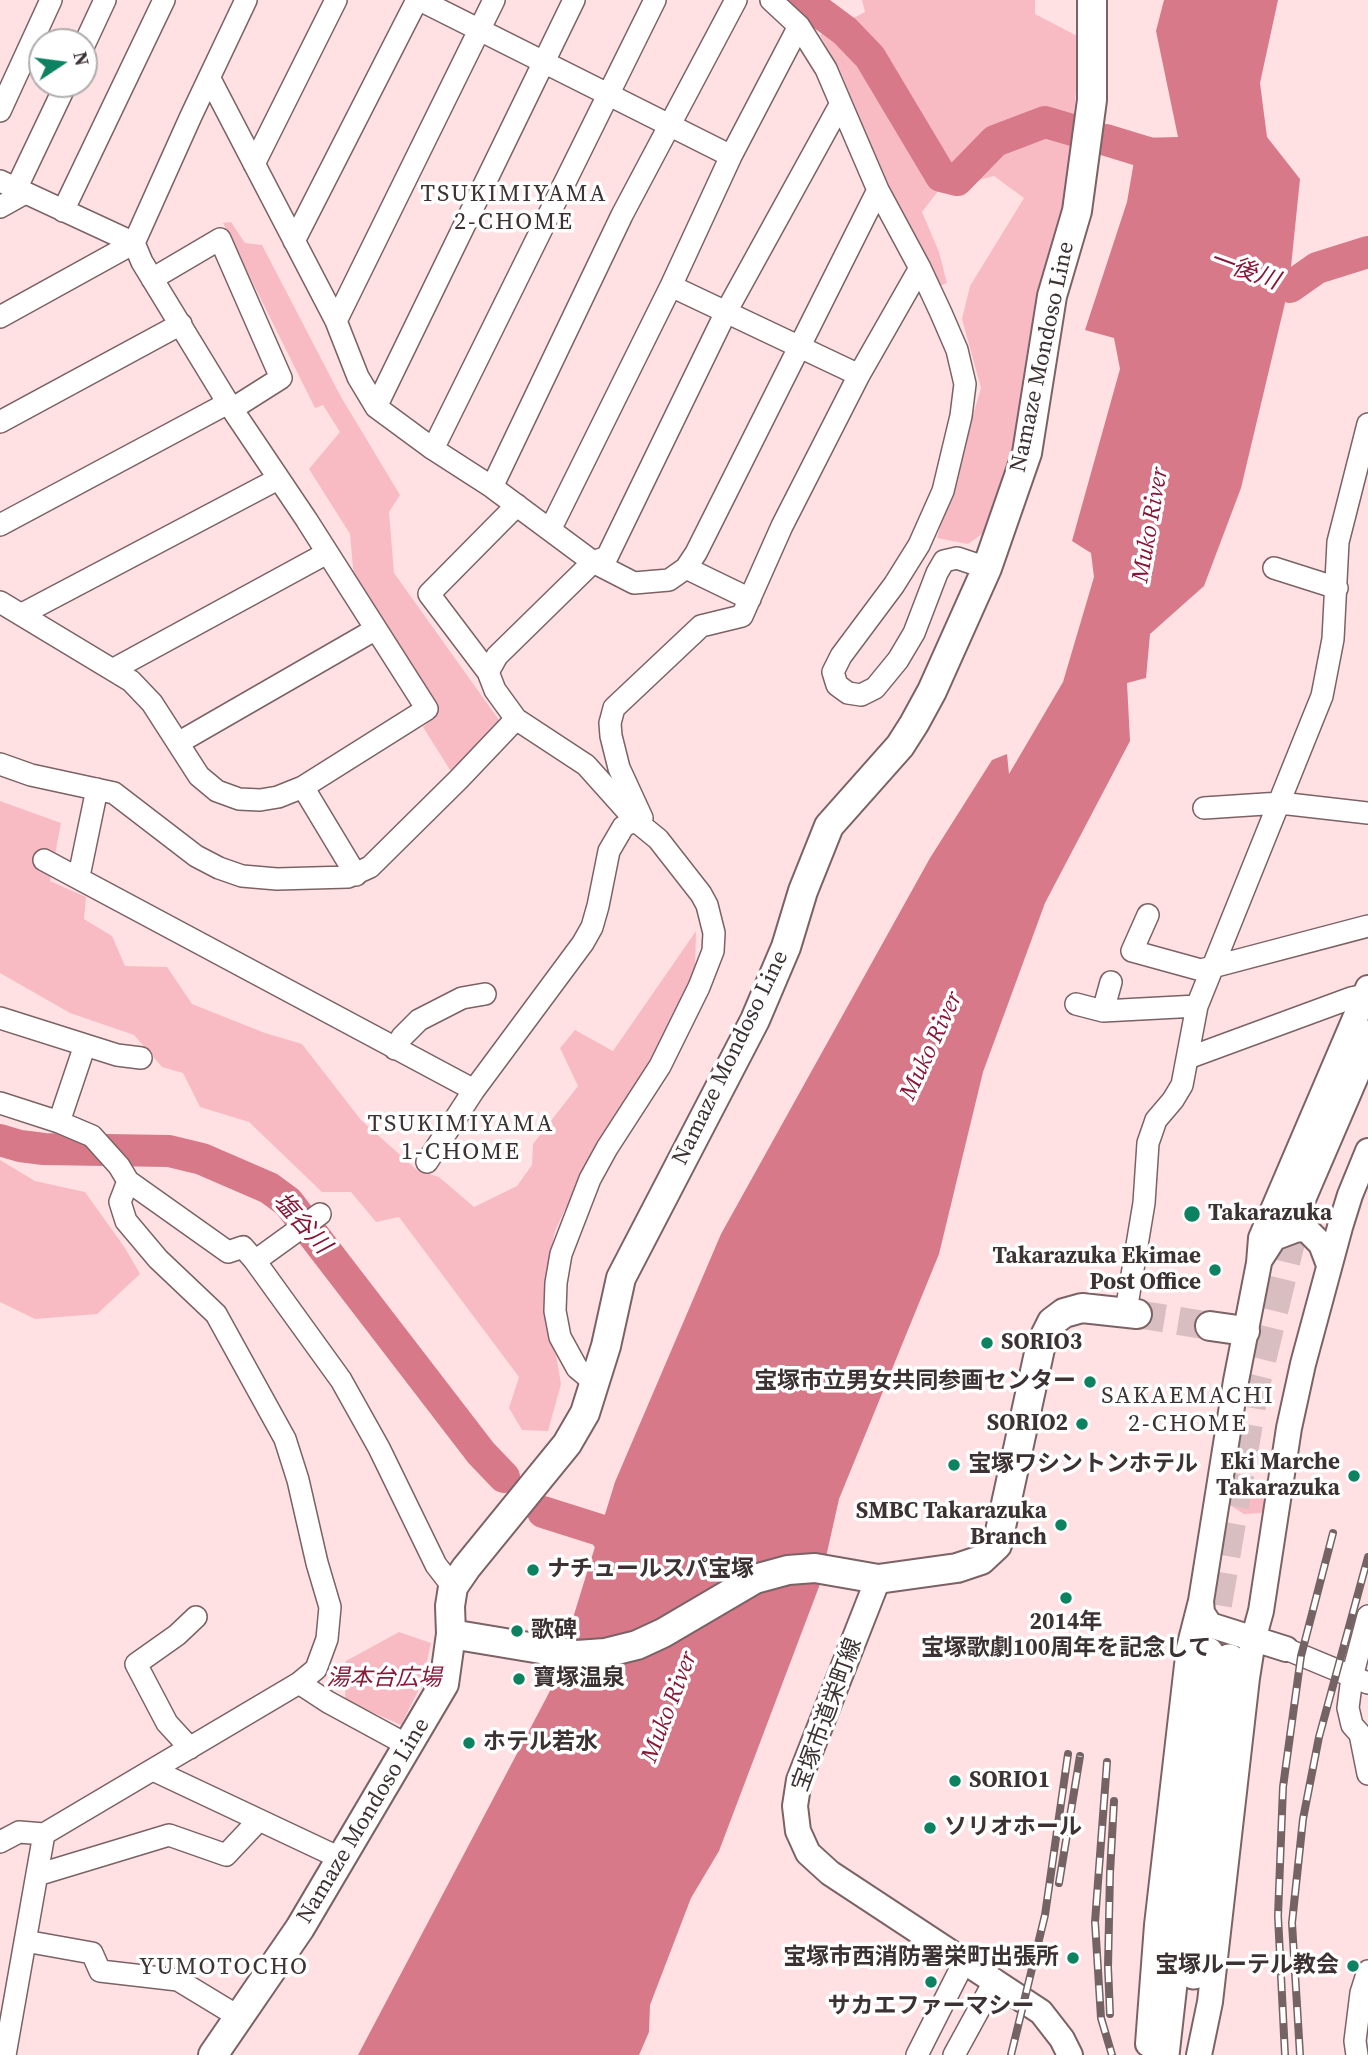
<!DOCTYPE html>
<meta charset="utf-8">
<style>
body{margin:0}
#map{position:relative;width:1368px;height:2055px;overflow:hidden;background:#ffe1e4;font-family:"Source Serif 4",serif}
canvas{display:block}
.north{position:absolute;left:28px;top:28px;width:70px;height:70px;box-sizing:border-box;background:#fff;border:2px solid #b1adad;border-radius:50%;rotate:77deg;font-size:19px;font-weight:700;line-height:28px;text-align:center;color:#3d3233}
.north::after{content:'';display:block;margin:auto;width:24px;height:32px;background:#0c8261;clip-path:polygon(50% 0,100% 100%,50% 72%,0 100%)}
</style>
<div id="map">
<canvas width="1368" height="2055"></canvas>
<div class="north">N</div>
</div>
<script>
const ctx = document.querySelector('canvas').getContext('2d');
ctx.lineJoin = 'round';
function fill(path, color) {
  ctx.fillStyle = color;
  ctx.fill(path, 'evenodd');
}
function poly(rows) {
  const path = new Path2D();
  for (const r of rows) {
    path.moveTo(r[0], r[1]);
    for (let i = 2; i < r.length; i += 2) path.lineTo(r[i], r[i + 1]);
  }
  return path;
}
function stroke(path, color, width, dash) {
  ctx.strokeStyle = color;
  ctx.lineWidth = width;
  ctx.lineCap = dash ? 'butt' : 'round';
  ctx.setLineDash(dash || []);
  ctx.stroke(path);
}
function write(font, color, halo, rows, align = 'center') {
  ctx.font = font + ' "Source Serif 4","Noto Sans JP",serif';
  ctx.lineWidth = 7;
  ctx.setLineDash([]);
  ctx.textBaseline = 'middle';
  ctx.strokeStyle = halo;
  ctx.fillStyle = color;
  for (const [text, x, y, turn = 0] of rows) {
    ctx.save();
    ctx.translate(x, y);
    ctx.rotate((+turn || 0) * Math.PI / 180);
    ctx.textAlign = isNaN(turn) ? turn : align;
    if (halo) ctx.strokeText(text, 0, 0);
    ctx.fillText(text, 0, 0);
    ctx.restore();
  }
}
fill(poly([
 [862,0,1035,0,1035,14,1081,38,1065,210,1030,336,1023,415,985,532,968,544,937,538,981,388,962,319,970,286,1024,198,994,176,939,190,922,212,939,252,947,283,940,286,881,171,842,75,820,35,865,12],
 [231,222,245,243,262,245,341,397,400,495,389,512,394,573,499,720,452,773,423,727,438,714,354,579,350,534,309,469,340,432,323,405,315,408,223,223],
 [0,801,61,823,50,881,86,897,84,919,112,936,125,966,167,967,192,1004,265,1033,302,1044,361,1120,417,1170,439,1177,474,1207,517,1186,532,1165,533,1144,578,1086,560,1048,575,1030,613,1051,696,931,695,974,648,1065,583,1171,555,1231,544,1284,561,1384,548,1431,522,1430,509,1408,519,1377,399,1217,376,1222,351,1192,322,1192,249,1122,200,1107,183,1073,162,1067,134,1035,70,1013,0,973],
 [0,1160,35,1181,85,1192,125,1248,140,1274,97,1314,35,1319,0,1302],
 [1237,1491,1262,1496,1267,1503,1265,1511,1261,1513,1244,1514,1230,1505,1229,1493],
 [399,1632,431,1643,422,1683,401,1725,345,1700,346,1661]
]), '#f9bbc3');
fill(poly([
 [1164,0,1278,0,1260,83,1267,137,1300,179,1289,286,1241,488,1204,586,1150,634,1146,678,1127,683,1130,741,1045,903,983,1072,939,1254,839,1499,820,1584,719,1851,691,1898,650,2005,649,2032,639,2055,358,2055,551,1689,615,1482,721,1234,930,858,992,760,1007,754,1009,774,1063,682,1094,577,1091,553,1072,541,1120,369,1114,338,1085,330,1127,202,1138,138,1178,137,1156,31]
]), '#d77988');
stroke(poly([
 [803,0,845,31,870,57,941,176,957,180,995,141,1045,122,1079,132],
 [1106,140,1178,162],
 [1247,272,1290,287,1317,268,1368,252],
 [0,1140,20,1146,44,1149,169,1151,202,1159,269,1188,288,1202,481,1453,504,1477],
 [543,1512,603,1531,627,1565]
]), '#d77988', 32);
stroke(poly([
 [1137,1314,1210,1326]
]), '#d8bec1', 28, [28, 14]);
stroke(poly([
 [1207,1654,1252,1391,1300,1195]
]), '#d8bec1', 33, [33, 17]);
const minor = poly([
 [420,0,731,156],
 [771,0,799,26,826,69,878,190,920,268,941,313,957,350,965,384,961,416,943,491,919,545,894,585,841,656,833,672,837,685,848,693,861,695,875,688,898,660,914,633,937,573,944,561,957,558,987,568],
 [84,45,105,0],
 [210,79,336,321,358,377,376,407,433,449,492,487,593,562,634,583,669,580,686,568,696,553,878,190],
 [0,111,51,0],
 [254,164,336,0],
 [0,181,134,243,142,262,228,403,306,519,427,709,303,787,278,797,260,800,239,799,217,791,199,776,152,703,131,681,0,602],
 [16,189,66,84],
 [0,207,25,193],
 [63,211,164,0],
 [294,241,417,0],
 [152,279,220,239,281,378,232,409],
 [671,286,859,375],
 [0,317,134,243,191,116,246,0],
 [336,321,494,0],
 [376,407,574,0],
 [0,422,181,324],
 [433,449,655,0],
 [492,487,622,215,736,0],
 [517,505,429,594,488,672,495,690,516,719,586,765,637,822,658,839,701,894,707,905,714,933,713,951,699,987,660,1066,607,1148,590,1179,561,1254,556,1283,555,1311,560,1337,577,1368,595,1383],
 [0,525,228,403],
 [550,530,671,286,731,156,799,26],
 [686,568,750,599],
 [1274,568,1337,588],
 [22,614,278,479],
 [114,669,327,553],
 [488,672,497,656,593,562,607,557,726,312,840,105],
 [178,743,376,629],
 [0,764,31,775,114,793,196,856,219,868,242,876,277,879,348,877,370,867,459,779,516,719],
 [303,787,356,875],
 [1204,808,1280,803,1368,813],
 [642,818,619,768,611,736,610,723,614,708,701,626,742,616,782,526,859,375,920,268],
 [44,860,474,1090],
 [79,876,97,789],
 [1148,915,1132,951,1201,970,1368,926],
 [1076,1004,1103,1011,1197,1006],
 [1103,1011,1111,982],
 [0,1018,117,1055,141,1058],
 [395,1049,402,1037,419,1020,462,998,485,994],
 [1188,1058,1351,998,1365,995],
 [0,1103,59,1122,92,1136,119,1166,128,1181,228,1252,243,1247,255,1261,341,1380,379,1448,436,1565,453,1587],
 [59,1122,85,1045],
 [427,1162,474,1090,583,943,592,927,598,906,609,851,623,827,629,823,637,822],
 [255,1261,320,1214],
 [1126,1311,1144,1203,1148,1143,1156,1120,1173,1100,1182,1085,1197,1006,1322,696,1333,639,1338,542,1368,424],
 [1368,1616,1352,1677,1348,1708,1352,1725,1360,1734,1368,1774],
 [1286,1649,1368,1683],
 [299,1683,328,1702,409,1746],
 [190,1748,167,1723,136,1664,177,1635,196,1617],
 [153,1770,342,1859],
 [0,1842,19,1832,44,1834,299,1683,316,1669,327,1639,330,1607,317,1563,298,1480,285,1439,216,1314,158,1259,126,1221,120,1202,128,1181],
 [37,1875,169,1835,226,1855,258,1821],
 [25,1941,92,1953,100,1971,178,1980,239,2017],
 [5,2055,44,1834],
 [917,2055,965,1960],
 [954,2055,995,1980],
 [1357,2055,1355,2041,1361,1993,1368,1971]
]);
const tertiary = poly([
 [1261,1258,1274,1238,1298,1229,1307,1230,1321,1244,1329,1265],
 [878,1579,799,1780,795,1806,798,1831,808,1853,830,1873,1041,2012,1062,2039,1070,2055],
 [1201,1601,1202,1613,1210,1625,1286,1649],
 [1148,2044,1157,1925,1189,1648,1201,1601,1236,1381,1259,1263,1261,1238,1368,988],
 [1199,2055,1210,2002,1247,1678,1253,1640,1261,1611,1289,1428,1303,1364,1340,1227,1350,1195,1368,1151]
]);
const secondary = poly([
 [1210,1326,1245,1331],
 [451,1634,577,1655,605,1653,637,1645,663,1633,755,1579,788,1570,815,1568,878,1579,957,1568,981,1560,997,1545,1041,1344,1052,1322,1064,1313,1082,1308,1137,1314],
 [213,2055,300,1928,444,1684,451,1634,450,1606,453,1587,466,1568,567,1444,585,1413,606,1346,621,1278,755,1020,786,947,803,891,829,826,900,746,914,724,932,691,987,568,1027,453,1052,296,1077,211,1092,100,1092,0]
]);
const trunk = poly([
 [1300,1195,1368,1037],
 [1194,1972,1229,1661],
 [1162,2055,1207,1654]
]);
stroke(minor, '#7b6265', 24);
stroke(tertiary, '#7b6265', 28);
stroke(secondary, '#7b6265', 32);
stroke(trunk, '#7b6265', 37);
stroke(minor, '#fff', 21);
stroke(tertiary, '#fff', 24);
stroke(secondary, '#fff', 28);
stroke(trunk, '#fff', 33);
const rail = poly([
 [1107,1762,1095,1922,1101,2018,1112,2055],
 [1059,1883,1080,1756],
 [1110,2014,1108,1967,1110,1873,1114,1801],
 [1011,2055,1045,1915,1068,1754],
 [1285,2055,1278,1916,1283,1787,1301,1656,1333,1533],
 [1300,2055,1292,1923,1303,1819,1319,1737,1368,1557]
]);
stroke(rail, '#736365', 8);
stroke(rail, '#fff', 5, [16]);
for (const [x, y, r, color] of [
 [1192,1214,9,"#0c8261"],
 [1215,1270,7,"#0c8261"],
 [987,1343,7,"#0c8261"],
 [1090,1382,7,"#0c8261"],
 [1082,1424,7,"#0c8261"],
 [954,1465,7,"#0c8261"],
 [1354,1476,7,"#0c8261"],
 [1061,1525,7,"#0c8261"],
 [533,1570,7,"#0c8261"],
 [1066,1598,7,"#0c8261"],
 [517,1631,7,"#0c8261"],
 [519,1679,7,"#0c8261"],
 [469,1743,7,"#0c8261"],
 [955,1781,7,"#0c8261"],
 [930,1828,7,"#0c8261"],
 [1073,1958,7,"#0c8261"],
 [1353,1966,7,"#0c8261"],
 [931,1982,7,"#0c8261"]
]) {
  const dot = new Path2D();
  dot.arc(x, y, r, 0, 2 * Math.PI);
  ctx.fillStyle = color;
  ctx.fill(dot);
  stroke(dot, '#fff', 2.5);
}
write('23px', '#3d3233', '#fff', [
 ["Namaze Mondoso Line",1043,357,-78],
 ["Namaze Mondoso Line",731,1058,-64],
 ["宝塚市道栄町線",828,1715,-70],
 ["Namaze Mondoso Line",364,1821,-59]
]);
write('bold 23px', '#3d3233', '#fff', [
 ["Takarazuka",1208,1214],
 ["Takarazuka Ekimae",1201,1257,"right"],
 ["Post Office",1201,1283,"right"],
 ["SORIO3",1001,1343],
 ["宝塚市立男女共同参画センター",1076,1382,"right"],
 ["SORIO2",1068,1424,"right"],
 ["Eki Marche",1340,1463,"right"],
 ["Takarazuka",1340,1489,"right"],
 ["宝塚ワシントンホテル",968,1465],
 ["SMBC Takarazuka",1047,1512,"right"],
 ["Branch",1047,1538,"right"],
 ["ナチュールスパ宝塚",547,1570],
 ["2014年",1066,1623,"center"],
 ["宝塚歌劇100周年を記念して",1066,1649,"center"],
 ["歌碑",531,1631],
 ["寶塚温泉",533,1679],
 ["ホテル若水",483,1743],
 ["SORIO1",969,1781],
 ["ソリオホール",944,1828],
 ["宝塚市西消防署栄町出張所",1059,1958,"right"],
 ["宝塚ルーテル教会",1339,1966,"right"],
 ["サカエファーマシー",931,2007,"center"]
], 'left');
write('italic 23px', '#891939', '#fff', [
 ["湯本台広場",384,1679]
]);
ctx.letterSpacing = '2px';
write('24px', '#3d3233', '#fff', [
 ["TSUKIMIYAMA",514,195],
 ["2-CHOME",514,223],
 ["TSUKIMIYAMA",461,1125],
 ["1-CHOME",461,1153],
 ["SAKAEMACHI",1188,1397],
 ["2-CHOME",1188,1425],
 ["YUMOTOCHO",224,1968]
]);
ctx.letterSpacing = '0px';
write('italic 24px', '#881737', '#fff', [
 ["一後川",1244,271,20],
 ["Muko River",1151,525,-80],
 ["Muko River",932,1046,-65],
 ["塩谷川",301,1224,48],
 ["Muko River",670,1707,-69]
]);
</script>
